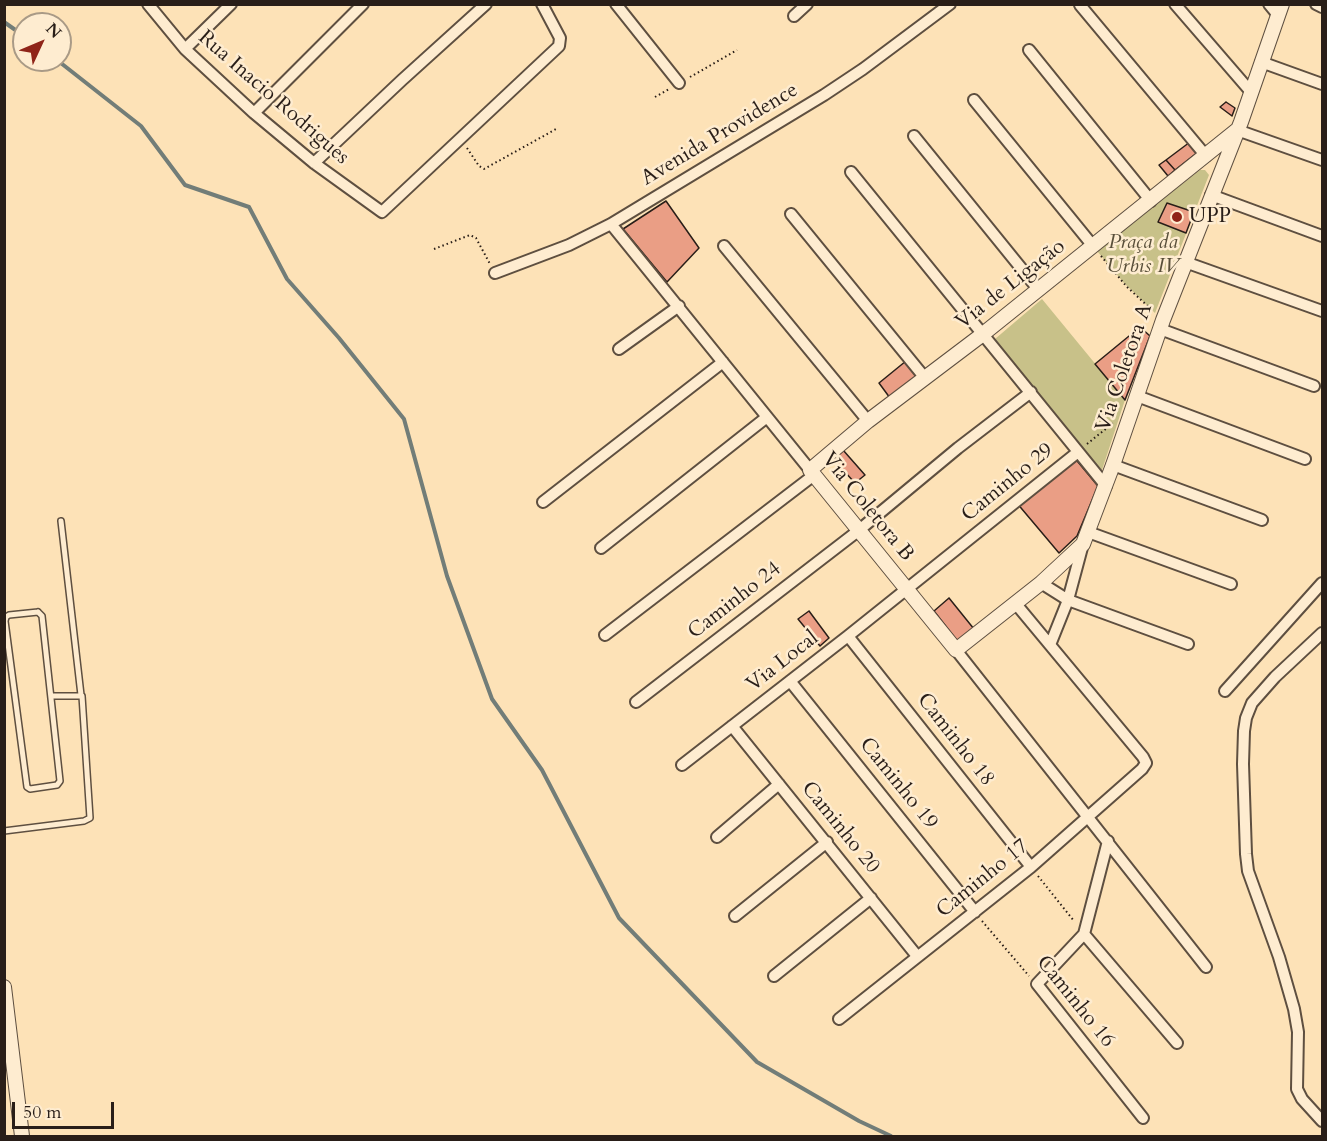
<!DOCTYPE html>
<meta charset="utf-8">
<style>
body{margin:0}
#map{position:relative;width:1327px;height:1141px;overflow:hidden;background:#fde2b7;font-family:Cardo,serif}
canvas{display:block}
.frame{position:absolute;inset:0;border:6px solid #291e18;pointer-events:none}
.north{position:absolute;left:12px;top:12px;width:60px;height:60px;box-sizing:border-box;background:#feecd0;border:2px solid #a99a86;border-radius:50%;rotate:46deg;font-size:16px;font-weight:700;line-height:24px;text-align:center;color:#291e18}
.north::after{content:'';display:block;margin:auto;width:21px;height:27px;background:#8f2418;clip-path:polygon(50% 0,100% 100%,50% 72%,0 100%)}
.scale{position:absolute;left:12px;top:1102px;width:102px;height:27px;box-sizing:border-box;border:3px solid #291e18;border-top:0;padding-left:8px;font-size:18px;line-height:21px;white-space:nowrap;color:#291e18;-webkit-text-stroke:4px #feecd0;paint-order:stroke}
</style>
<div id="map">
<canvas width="1327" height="1141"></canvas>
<div class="frame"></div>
<div class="north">N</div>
<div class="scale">50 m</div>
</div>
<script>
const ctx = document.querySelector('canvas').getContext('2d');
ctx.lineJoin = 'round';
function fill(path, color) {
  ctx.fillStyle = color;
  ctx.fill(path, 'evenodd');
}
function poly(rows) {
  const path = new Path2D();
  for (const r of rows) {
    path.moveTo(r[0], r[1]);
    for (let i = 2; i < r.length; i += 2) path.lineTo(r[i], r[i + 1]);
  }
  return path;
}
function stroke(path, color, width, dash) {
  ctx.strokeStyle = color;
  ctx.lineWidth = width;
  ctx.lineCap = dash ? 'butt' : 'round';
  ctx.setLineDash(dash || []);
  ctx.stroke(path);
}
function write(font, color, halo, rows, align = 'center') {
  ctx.font = font + ' Cardo,serif';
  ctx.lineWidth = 5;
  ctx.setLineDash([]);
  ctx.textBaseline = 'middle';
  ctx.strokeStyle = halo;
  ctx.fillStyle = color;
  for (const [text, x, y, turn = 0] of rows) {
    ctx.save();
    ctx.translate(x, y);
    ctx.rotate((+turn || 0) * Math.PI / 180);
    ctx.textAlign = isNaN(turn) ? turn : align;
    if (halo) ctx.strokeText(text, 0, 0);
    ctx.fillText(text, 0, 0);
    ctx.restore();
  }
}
fill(poly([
 [1200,170,1205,170,1209,175,1155,313,1124,283,1097,251],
 [1042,299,1125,400,1102,470,1072,437,995,339]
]), '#c8c189');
stroke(poly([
 [4,22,24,36],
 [57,60,141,126,185,185,249,207,287,279,339,338,404,419,447,576,492,699,542,770,619,918,757,1062,859,1121,891,1136]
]), '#727d78', 4);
const building = poly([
 [1226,102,1235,108,1232,116,1220,107,1226,102],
 [1190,142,1198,152,1175,170,1166,160,1190,142],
 [1166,160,1175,170,1168,176,1159,165,1166,160],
 [666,201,699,248,667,282,623,229,666,201],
 [1167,203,1194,212,1186,233,1158,222,1167,203],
 [1140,327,1150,336,1125,400,1095,364,1140,327],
 [906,361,919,376,890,398,879,383,906,361],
 [843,450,865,475,855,483,833,459,843,450],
 [1073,456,1098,486,1077,536,1059,553,1016,502,1073,456],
 [949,598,974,629,958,642,934,611,949,598],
 [809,611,829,638,820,646,798,619,809,611]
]);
fill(building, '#ea9e85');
stroke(building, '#291e18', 1.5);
const service = poly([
 [61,521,81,695],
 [38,612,42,616,60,781,57,785,30,789,27,787,5,621,6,617,9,615,38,612],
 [4,831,84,821,90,818,82,696,51,696]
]);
const minor = poly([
 [148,4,185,49,254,113,314,163,382,212,559,46,560,38,542,4],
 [616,4,679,83],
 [1175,4,1251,92],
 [1269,4,1278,15],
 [1316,4,1322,7],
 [1080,5,1206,156],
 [794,16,807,4],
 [185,49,231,4],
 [1029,50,1151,201],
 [1261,62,1322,84],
 [974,100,1093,246],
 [254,113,363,4],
 [1237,130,1322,160],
 [914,136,1038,289],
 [314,163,402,80,486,4],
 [851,172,1106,486],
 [1211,195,1322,236],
 [791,214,925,378],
 [611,224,810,470],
 [724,246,868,421],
 [1185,262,1322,311],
 [495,273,569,245,611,224,824,95,863,69,950,4],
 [1160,329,1314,386],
 [619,349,679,306],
 [1137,396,1305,459],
 [1113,465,1262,520],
 [543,502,723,362],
 [1088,532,1231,584],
 [601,548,767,417],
 [1041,583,1068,600,1188,644],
 [1322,633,1275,677,1252,703,1246,718,1244,731,1243,764,1246,854,1248,871,1279,957,1294,1009,1298,1032,1297,1089,1302,1099,1322,1121],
 [605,635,814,475],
 [848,636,1031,867],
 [1050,645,1068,600,1083,544],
 [956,650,1206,967],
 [790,681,975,912],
 [1225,691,1322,583],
 [636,702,858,531,958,448,1031,392],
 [732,726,917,956],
 [682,765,848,636,1078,452],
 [717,837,779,784],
 [1108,841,1084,934,1037,984,1143,1118],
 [735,916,827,842],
 [1084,934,1177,1043],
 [774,976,871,898],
 [839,1019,1031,867,1142,769,1146,763,1143,757,1016,604]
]);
const tertiary = poly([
 [1237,130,983,334,868,421,810,470,956,650,1041,583,1083,544,1113,465,1163,320,1241,122,1282,4],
 [4,987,22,1136]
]);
stroke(service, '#5e4f40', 8);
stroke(minor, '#5e4f40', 14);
stroke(tertiary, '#5e4f40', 16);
stroke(poly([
 [690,77,737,50],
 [655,97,669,89],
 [467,148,479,166,484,169,558,128],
 [434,249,470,235,476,238,490,264],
 [1101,256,1127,287,1152,310],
 [1087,444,1113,423],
 [1038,876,1074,921],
 [982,921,1029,976]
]), '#291e18', 2, [1.5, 3]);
stroke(service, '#feecd0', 5);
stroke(minor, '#feecd0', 10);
stroke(tertiary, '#feecd0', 14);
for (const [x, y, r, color] of [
 [1177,217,6,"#8f2418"]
]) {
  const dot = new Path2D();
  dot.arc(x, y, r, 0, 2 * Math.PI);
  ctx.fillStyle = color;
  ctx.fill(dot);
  stroke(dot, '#feecd0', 2);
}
write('21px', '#291e18', '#feecd0', [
 ["Rua Inacio Rodrigues",273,98,41],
 ["Avenida Providence",720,135,-31],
 ["Via de Ligação",1011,285,-38],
 ["Via Coletora A",1125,368,-71],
 ["Caminho 29",1008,483,-39],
 ["Via Coletora B",867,507,51],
 ["Caminho 24",735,601,-38],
 ["Via Local",783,662,-38],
 ["Caminho 18",955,740,52],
 ["Caminho 19",898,784,51],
 ["Caminho 20",840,828,51],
 ["Caminho 17",983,879,-39],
 ["Caminho 16",1075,1002,51]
]);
write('21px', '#291e18', '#feecd0', [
 ["UPP",1189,217]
], 'left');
write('italic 21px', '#594f3a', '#feecd0', [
 ["Praça da",1143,243],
 ["Urbis IV",1143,267]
]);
</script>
